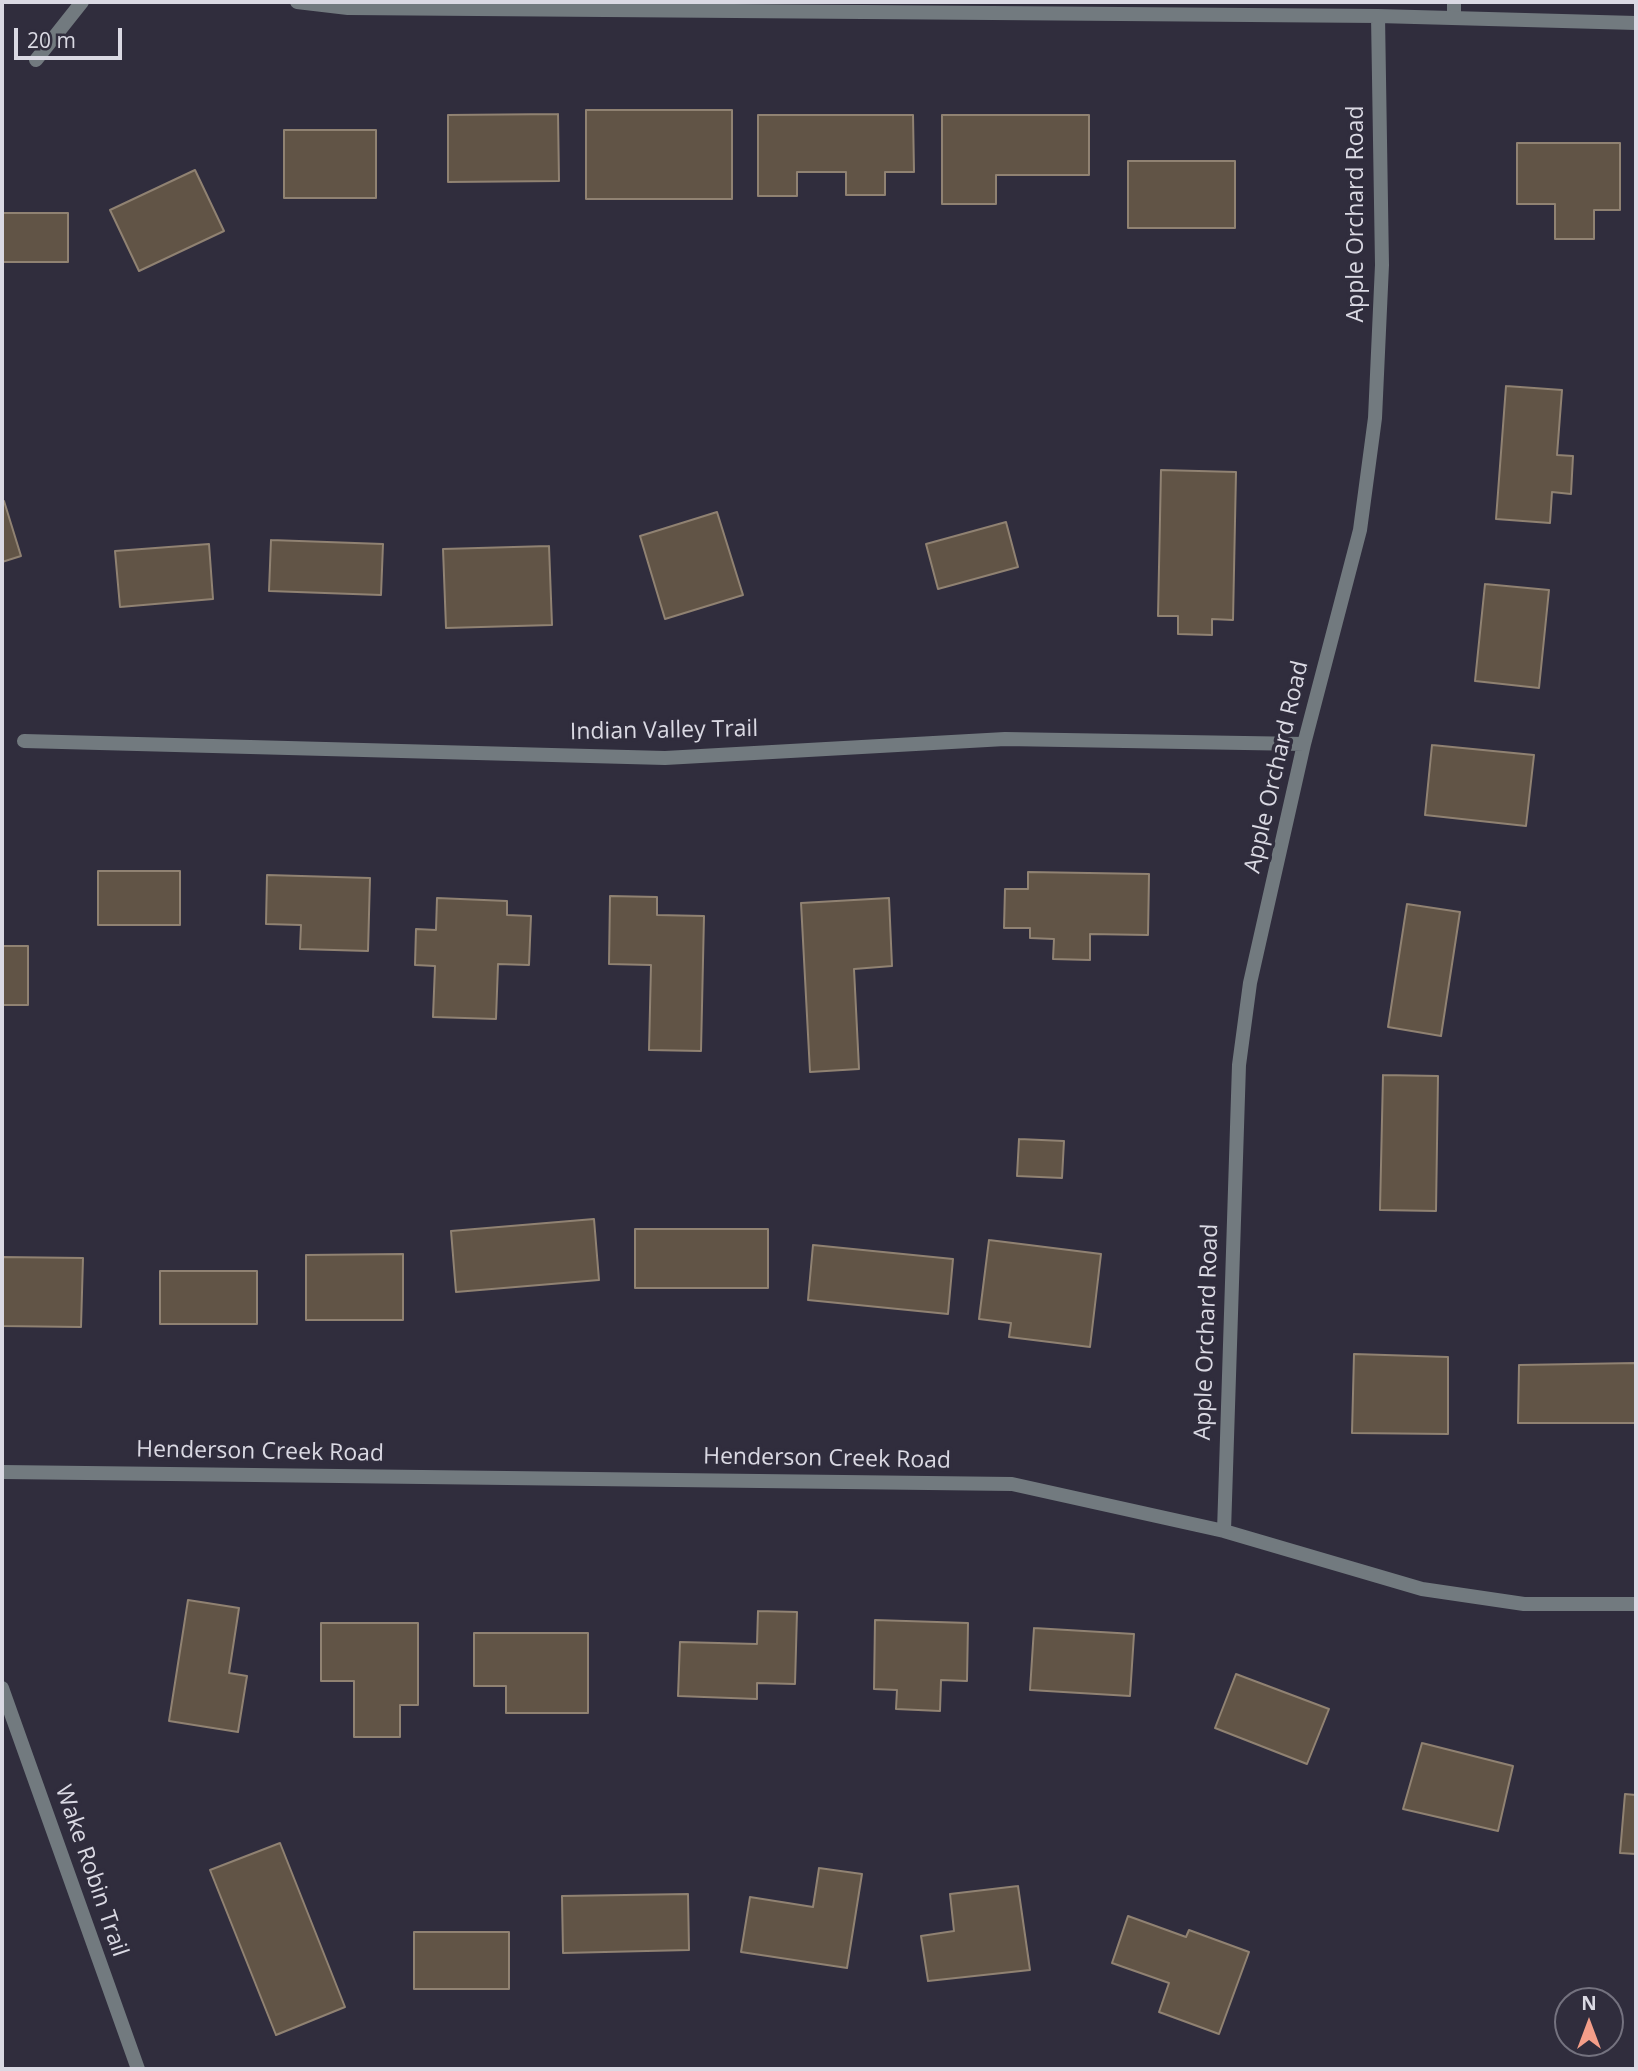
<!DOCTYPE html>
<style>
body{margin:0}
#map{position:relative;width:1638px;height:2071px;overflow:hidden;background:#302d3d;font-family:"Open Sans",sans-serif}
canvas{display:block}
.frame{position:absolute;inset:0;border:4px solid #dad9e3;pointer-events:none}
.north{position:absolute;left:1554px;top:1987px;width:70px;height:70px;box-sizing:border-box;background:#302d3d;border:2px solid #74727f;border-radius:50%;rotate:0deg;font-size:19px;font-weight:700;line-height:28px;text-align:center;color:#dad9e3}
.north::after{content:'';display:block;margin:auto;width:24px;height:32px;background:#f49e89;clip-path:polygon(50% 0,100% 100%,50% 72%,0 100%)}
.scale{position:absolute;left:14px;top:28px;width:108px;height:32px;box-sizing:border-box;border:4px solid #dad9e3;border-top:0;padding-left:9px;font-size:21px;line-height:24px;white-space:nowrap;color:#dad9e3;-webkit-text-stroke:5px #302d3d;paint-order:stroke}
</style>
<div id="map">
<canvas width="1638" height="2071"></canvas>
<div class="frame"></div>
<div class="north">N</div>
<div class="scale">20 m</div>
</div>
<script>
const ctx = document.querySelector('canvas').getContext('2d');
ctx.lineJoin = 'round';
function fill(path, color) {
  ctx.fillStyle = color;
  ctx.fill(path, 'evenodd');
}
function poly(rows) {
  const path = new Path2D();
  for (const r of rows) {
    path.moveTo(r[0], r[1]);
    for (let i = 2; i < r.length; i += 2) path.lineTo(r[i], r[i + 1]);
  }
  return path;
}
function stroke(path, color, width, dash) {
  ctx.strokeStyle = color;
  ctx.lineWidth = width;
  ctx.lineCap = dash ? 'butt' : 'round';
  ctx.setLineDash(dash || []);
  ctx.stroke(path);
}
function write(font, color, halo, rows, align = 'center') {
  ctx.font = font + ' "Open Sans",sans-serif';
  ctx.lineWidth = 7;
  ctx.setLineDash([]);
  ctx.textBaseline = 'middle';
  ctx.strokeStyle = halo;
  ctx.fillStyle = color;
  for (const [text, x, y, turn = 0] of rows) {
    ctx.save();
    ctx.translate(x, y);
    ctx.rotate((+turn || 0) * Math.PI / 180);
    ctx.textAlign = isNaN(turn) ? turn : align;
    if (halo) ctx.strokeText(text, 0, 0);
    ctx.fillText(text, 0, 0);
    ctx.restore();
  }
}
const building = poly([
 [586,110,732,110,732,199,586,199,586,110],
 [558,114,559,181,448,182,448,115,558,114],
 [758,115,913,115,914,172,885,172,885,195,846,195,846,172,797,172,797,196,758,196,758,115],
 [942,115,1089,115,1089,175,996,175,996,204,942,204,942,115],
 [284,130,376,130,376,198,284,198,284,130],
 [1517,143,1620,143,1620,210,1594,210,1594,239,1555,239,1555,204,1517,204,1517,143],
 [1128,161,1235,161,1235,228,1128,228,1128,161],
 [195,170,224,231,139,271,110,210,195,170],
 [2,213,68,213,68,262,2,262,2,213],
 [1506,386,1562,390,1557,455,1573,456,1571,494,1552,492,1550,523,1496,519,1506,386],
 [1161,470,1236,472,1233,620,1212,619,1212,635,1178,634,1178,616,1158,616,1161,470],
 [4,501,21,556,2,562,2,502,4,501],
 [717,512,743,595,665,619,640,536,717,512],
 [1006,522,1018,567,938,589,926,544,1006,522],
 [271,540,383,544,381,595,269,591,271,540],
 [209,544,213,599,120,607,115,551,209,544],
 [549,546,552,625,446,628,443,549,549,546],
 [1485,584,1549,590,1539,688,1475,681,1485,584],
 [1432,745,1534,755,1526,826,1425,815,1432,745],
 [98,871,180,871,180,925,98,925,98,871],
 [1028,872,1149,874,1148,935,1090,934,1090,960,1053,959,1054,939,1030,938,1030,928,1004,928,1005,889,1028,889,1028,872],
 [267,875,370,878,368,951,300,949,301,925,266,924,267,875],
 [610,896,657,897,657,915,704,916,701,1051,649,1050,651,965,609,964,610,896],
 [437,898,507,901,507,915,531,916,529,965,498,964,496,1019,433,1017,435,966,415,965,416,929,436,930,437,898],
 [889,898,892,966,854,969,859,1069,810,1072,801,903,889,898],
 [1407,904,1460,912,1441,1036,1388,1027,1407,904],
 [2,946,28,946,28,1005,2,1005,2,946],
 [1383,1075,1438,1076,1436,1211,1380,1210,1383,1075],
 [1019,1139,1064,1141,1062,1178,1017,1176,1019,1139],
 [594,1219,599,1280,456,1292,451,1231,594,1219],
 [635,1229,768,1229,768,1288,635,1288,635,1229],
 [989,1240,1101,1254,1090,1347,1009,1337,1011,1323,979,1319,989,1240],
 [813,1245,953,1259,948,1314,808,1300,813,1245],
 [403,1254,403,1320,306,1320,306,1255,403,1254],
 [2,1257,83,1258,81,1327,2,1326,2,1257],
 [160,1271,257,1271,257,1324,160,1324,160,1271],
 [1354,1354,1448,1357,1448,1434,1352,1433,1354,1354],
 [1636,1363,1636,1423,1518,1423,1519,1365,1636,1363],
 [188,1600,239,1608,229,1673,247,1676,238,1732,169,1721,188,1600],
 [758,1611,797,1612,795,1684,757,1683,757,1699,678,1696,680,1642,757,1644,758,1611],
 [875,1620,968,1623,967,1681,941,1680,940,1711,896,1709,897,1690,874,1689,875,1620],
 [321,1623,418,1623,418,1705,400,1705,400,1737,354,1737,354,1681,321,1681,321,1623],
 [1034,1628,1134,1634,1130,1696,1030,1690,1034,1628],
 [474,1633,588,1633,588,1713,506,1713,506,1686,474,1686,474,1633],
 [1236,1674,1329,1709,1307,1764,1215,1728,1236,1674],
 [1422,1743,1513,1766,1498,1831,1403,1809,1422,1743],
 [1625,1794,1636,1795,1636,1854,1620,1853,1625,1794],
 [280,1843,345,2007,276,2035,210,1870,280,1843],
 [819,1868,862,1874,847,1968,741,1952,750,1897,813,1907,819,1868],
 [1018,1886,1030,1970,928,1981,921,1936,954,1931,950,1894,1018,1886],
 [688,1894,689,1950,563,1953,562,1896,688,1894],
 [1128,1916,1186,1937,1189,1930,1249,1952,1219,2034,1159,2012,1169,1983,1112,1963,1128,1916],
 [414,1932,509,1932,509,1989,414,1989,414,1932]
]);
fill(building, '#615446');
stroke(building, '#908272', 2);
stroke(poly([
 [1454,2,1454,18]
]), '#727a7f', 14);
stroke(poly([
 [297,2,348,8,1378,16,1636,23],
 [36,60,82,2],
 [24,741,665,758,1005,739,1304,744],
 [2,1472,1012,1484,1224,1531,1422,1589,1524,1604,1636,1604],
 [1224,1531,1239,1065,1250,983,1304,744,1360,530,1375,418,1382,265,1378,16],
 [2,1688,138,2069]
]), '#727a7f', 14);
write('23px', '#dad9e3', '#302d3d', [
 ["Apple Orchard Road",1356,214,-90],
 ["Indian Valley Trail",664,731,-1],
 ["Apple Orchard Road",1277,767,-77],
 ["Apple Orchard Road",1207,1332,-88],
 ["Henderson Creek Road",260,1452,1],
 ["Henderson Creek Road",827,1459,1],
 ["Wake Robin Trail",91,1871,71]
]);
</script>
